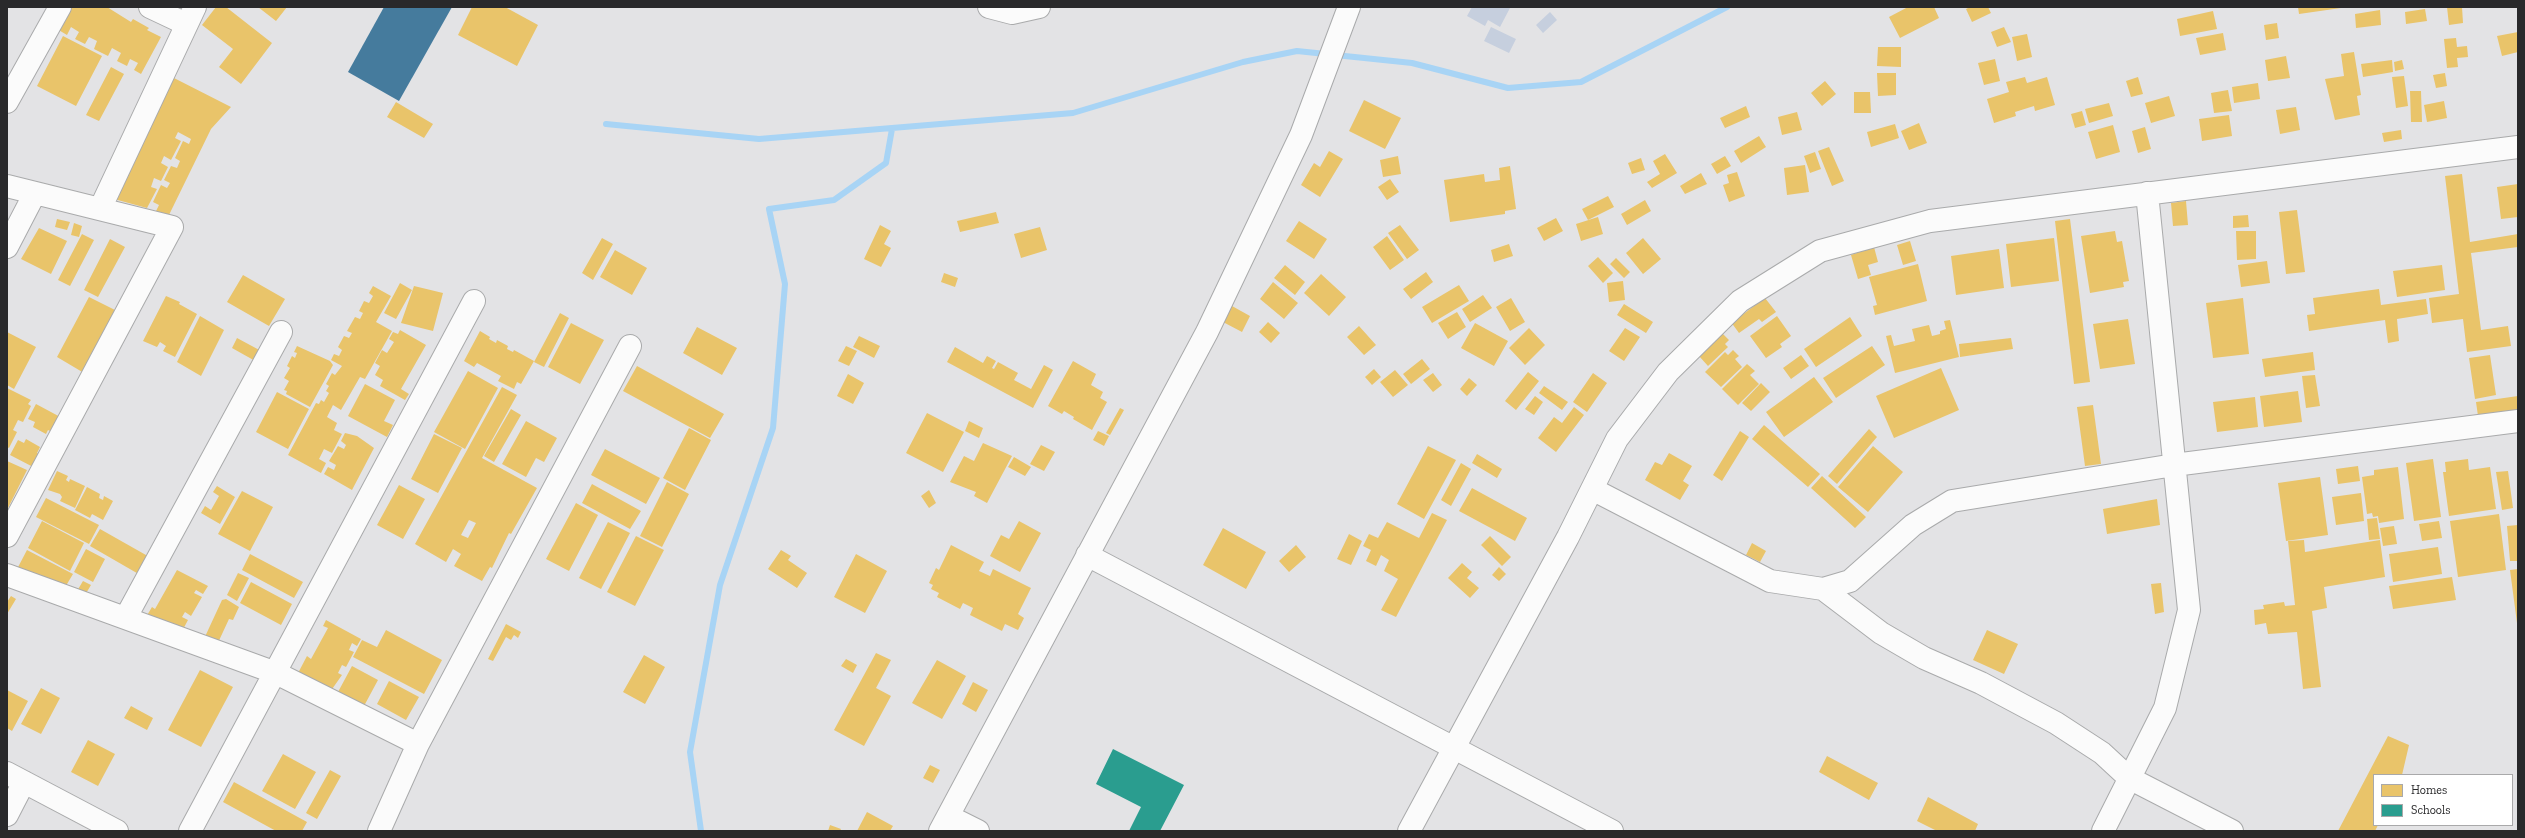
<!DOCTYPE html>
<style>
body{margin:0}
#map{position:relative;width:2525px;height:838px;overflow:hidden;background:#e3e3e5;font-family:"Zilla Slab",serif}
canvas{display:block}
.frame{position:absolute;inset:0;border:8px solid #29292b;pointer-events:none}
.legend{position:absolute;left:2373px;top:774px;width:140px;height:52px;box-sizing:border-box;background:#fff;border:1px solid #a9a9aa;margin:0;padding:5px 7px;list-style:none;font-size:12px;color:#29292b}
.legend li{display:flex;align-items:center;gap:8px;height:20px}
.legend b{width:20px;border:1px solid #a9a9aa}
</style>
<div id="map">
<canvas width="2525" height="838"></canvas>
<div class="frame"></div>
<ul class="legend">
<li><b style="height:11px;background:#e9c46a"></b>Homes</li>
<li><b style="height:11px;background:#2a9d8f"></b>Schools</li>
</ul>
</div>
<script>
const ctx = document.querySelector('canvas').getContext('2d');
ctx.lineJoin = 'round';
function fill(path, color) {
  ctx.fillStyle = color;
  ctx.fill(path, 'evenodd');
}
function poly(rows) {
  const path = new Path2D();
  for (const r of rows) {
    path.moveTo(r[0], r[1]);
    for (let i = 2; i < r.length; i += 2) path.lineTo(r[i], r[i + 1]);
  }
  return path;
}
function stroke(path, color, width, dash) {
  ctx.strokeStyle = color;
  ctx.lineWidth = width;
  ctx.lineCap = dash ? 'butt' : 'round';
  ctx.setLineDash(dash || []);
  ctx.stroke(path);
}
fill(poly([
 [69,7,107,7,131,22,133,19,149,28,147,30,161,37,141,74,134,70,138,63,130,59,127,66,117,61,121,53,112,48,108,56,94,49,97,41,89,37,85,44,75,39,79,32,71,27,67,35,57,29],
 [216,7,226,7,272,43,241,84,219,67,233,49,202,25],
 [258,7,287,7,276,21],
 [472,7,505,7,538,25,517,66,458,35],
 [1908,7,1934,7,1939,18,1900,38,1889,17],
 [1970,7,1988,7,1991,13,1972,22,1966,9],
 [2298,7,2341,7,2341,8,2299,14],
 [2447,7,2462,7,2463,23,2449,25],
 [2425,9,2427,21,2406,24,2405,12],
 [2380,10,2381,25,2356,28,2355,14],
 [2213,11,2217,29,2180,36,2177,19],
 [2277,23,2279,38,2266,40,2264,25],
 [2004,27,2011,42,1997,47,1991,32],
 [2518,32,2518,52,2502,56,2497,36],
 [2223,33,2226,50,2200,55,2196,38],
 [2027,34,2032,57,2017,61,2012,37],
 [63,36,102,56,76,106,37,86],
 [2456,38,2457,47,2467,46,2468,57,2457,58,2458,67,2447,68,2444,39],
 [1878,47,1901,47,1901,67,1877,66],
 [2354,52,2361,95,2357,96,2360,115,2335,120,2325,79,2344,76,2341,54],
 [2286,56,2290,78,2268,81,2265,60],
 [1995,59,2000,81,1984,85,1978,63],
 [2392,60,2393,72,2363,77,2361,64],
 [2402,60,2404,69,2395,71,2394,62],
 [111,67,124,74,99,121,86,115],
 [1877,73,1896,73,1896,95,1878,96],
 [2445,73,2447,86,2436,88,2433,75],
 [2404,76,2408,106,2396,108,2392,77],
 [2025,77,2027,83,2047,77,2055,105,2035,111,2034,106,2015,112,2016,116,1994,123,1987,99,2009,92,2006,82],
 [2138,77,2143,94,2131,97,2126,81],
 [174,78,231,107,211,129,168,217,156,211,159,205,153,202,161,185,167,188,170,183,164,180,171,166,177,168,180,161,175,158,183,141,189,144,191,139,178,132,175,138,181,141,171,160,164,156,161,163,168,167,161,181,154,178,151,187,157,189,147,208,114,199],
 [1825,81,1836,94,1822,106,1811,93],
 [2258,83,2260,99,2234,103,2232,87],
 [2228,90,2232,111,2214,113,2211,93],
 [2410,91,2421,91,2422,122,2411,122],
 [1854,92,1870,92,1871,113,1854,113],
 [2169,96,2175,116,2151,123,2145,103],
 [1364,100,1401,118,1385,149,1349,131],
 [2444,101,2447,118,2427,122,2424,105],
 [396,102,433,124,424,138,387,117],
 [2109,103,2113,116,2089,123,2085,109],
 [1746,106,1750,117,1725,128,1720,118],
 [2296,107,2300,130,2280,134,2276,110],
 [2082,111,2086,125,2075,128,2071,114],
 [1797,112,1802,130,1782,135,1778,117],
 [2229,115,2232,136,2202,141,2199,119],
 [1919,123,1927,143,1909,150,1901,131],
 [1895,124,1899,138,1871,147,1867,132],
 [2113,125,2120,152,2096,159,2088,132],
 [2145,127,2151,149,2138,153,2132,131],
 [2401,130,2402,139,2384,142,2382,133],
 [1759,136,1766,147,1741,163,1734,151],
 [1829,147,1844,181,1832,186,1818,151],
 [1329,151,1343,159,1320,197,1301,185,1314,163,1320,167],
 [1815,152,1821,169,1810,173,1804,156],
 [1665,154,1677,173,1652,188,1647,182,1660,174,1653,161],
 [1398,156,1401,174,1383,177,1380,160],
 [1725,156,1731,166,1717,174,1711,164],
 [1641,158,1645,170,1632,174,1628,163],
 [1805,165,1809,192,1787,195,1784,168],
 [1510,166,1516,209,1505,211,1505,214,1450,222,1444,180,1484,174,1485,182,1500,180,1499,168],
 [1737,172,1745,196,1729,202,1723,185,1729,183,1727,175],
 [1701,173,1707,184,1685,194,1680,186],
 [2462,174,2470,242,2518,234,2518,247,2471,253,2481,330,2508,326,2511,346,2467,352,2463,319,2432,323,2429,298,2459,294,2445,176],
 [1390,179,1399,192,1387,200,1378,187],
 [2518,184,2518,217,2501,219,2497,187],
 [1608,196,1614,207,1588,220,1582,209],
 [1645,200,1651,211,1627,225,1621,214],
 [2186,201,2188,225,2173,226,2171,203],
 [2297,210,2305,272,2286,274,2279,212],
 [996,212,999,223,960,232,957,221],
 [2248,215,2249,227,2233,228,2233,216],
 [1598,217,1603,234,1581,241,1576,224],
 [1556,218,1563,231,1544,241,1537,228],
 [57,219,70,222,67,230,55,227],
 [2070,219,2090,382,2074,384,2055,221],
 [1299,221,1327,239,1314,259,1286,241],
 [74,223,82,226,79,237,71,235],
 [880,225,891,231,884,244,891,248,881,267,864,259],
 [1400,225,1419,250,1407,259,1388,233],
 [1040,227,1047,250,1021,258,1014,234],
 [39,228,67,241,51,274,21,259],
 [2115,231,2117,242,2122,241,2129,281,2123,282,2124,287,2090,293,2081,236],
 [2236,231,2256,231,2256,259,2237,260],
 [82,234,94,240,70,286,58,280],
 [1387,236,1404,260,1390,270,1373,247],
 [602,238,613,244,593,280,582,273],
 [1643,238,1661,259,1643,274,1626,253],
 [2054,238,2059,281,2011,287,2006,244],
 [110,239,125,247,98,297,84,290],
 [1910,241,1916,261,1903,265,1897,245],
 [1509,244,1513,256,1494,262,1491,250],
 [1874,247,1878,262,1868,265,1871,275,1858,279,1851,255],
 [1999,249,2004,288,1956,295,1951,256],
 [615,250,647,268,632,295,600,277],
 [1598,257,1613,273,1603,283,1588,266],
 [1616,258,1630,272,1624,278,1610,264],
 [2267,261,2270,283,2241,287,2238,265],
 [1918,264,1927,301,1875,315,1873,306,1877,305,1869,277],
 [1285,265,1305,282,1295,295,1274,278],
 [2442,265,2445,290,2397,297,2393,271],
 [1426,272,1433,282,1411,299,1403,289],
 [944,273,958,278,955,287,941,282],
 [1321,274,1346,297,1329,316,1304,293],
 [243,275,285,299,269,326,227,302],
 [1623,281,1625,300,1609,302,1607,283],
 [1273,282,1298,303,1284,319,1260,299],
 [400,283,412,290,396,319,384,313],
 [1459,285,1469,301,1432,323,1422,307],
 [373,286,391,296,376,322,392,331,365,379,360,377,341,410,333,405,327,417,337,423,334,430,342,434,332,453,324,449,319,459,326,463,321,473,288,455,316,403,319,404,321,400,324,402,329,393,326,391,329,386,326,384,332,373,335,375,342,366,331,360,334,354,339,356,342,350,338,347,344,336,349,338,352,333,347,331,355,317,360,319,363,313,359,311,364,301,369,303,373,296,369,293],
 [414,286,443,293,433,331,401,323],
 [2379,289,2381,305,2426,299,2428,314,2397,319,2399,341,2388,343,2385,320,2309,331,2307,315,2315,314,2313,298],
 [1483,295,1492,308,1470,322,1462,309],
 [166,296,180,302,179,304,197,314,175,357,163,351,166,346,160,342,157,347,143,341],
 [89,297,117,311,84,373,57,357],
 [1511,298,1525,322,1510,331,1496,307],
 [1765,298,1776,312,1762,322,1759,319,1739,333,1728,318,1739,311,1742,315],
 [2243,298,2249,354,2213,358,2206,303],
 [1624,304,1653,322,1646,333,1617,315],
 [1232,306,1250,316,1242,332,1223,322],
 [1457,312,1466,327,1448,339,1438,323],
 [560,313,569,318,544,367,534,362],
 [200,316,224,330,201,376,177,362],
 [1777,316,1791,336,1780,344,1782,347,1766,358,1750,336],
 [1850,317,1862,336,1816,367,1804,349],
 [2128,319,2135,364,2100,369,2093,324],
 [1950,320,1959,357,1895,373,1886,336,1891,335,1894,346,1915,341,1912,329,1929,325,1932,336,1940,334,1940,331,1946,329,1944,321],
 [1268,322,1280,333,1271,343,1259,332],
 [571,323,604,340,580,384,548,367],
 [1475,323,1508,341,1494,366,1461,348],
 [1359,326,1376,345,1364,355,1347,337],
 [697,327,737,348,722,375,683,353],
 [1529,328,1545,345,1525,365,1509,348],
 [1625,328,1640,337,1624,361,1609,351],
 [400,330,426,345,401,389,409,394,405,400,380,386,383,380,375,375,380,366,375,363,382,350,387,353,394,342,389,339,393,332,398,334],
 [480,331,490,337,489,339,496,343,497,340,508,346,507,349,513,352,514,350,534,361,521,384,517,382,514,389,498,381,501,376,477,363,474,367,464,361],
 [7,332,36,347,14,389,7,385],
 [1722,333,1729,340,1725,344,1728,347,1708,366,1699,356],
 [859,336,880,346,874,358,853,347],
 [237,338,263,352,257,362,232,348],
 [2011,338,2013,349,1960,357,1959,344],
 [297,346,330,361,333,365,310,407,286,394,287,391,284,390,289,381,284,378,290,368,287,366,292,356,295,358,297,353,294,352],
 [846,346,857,351,849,366,838,361],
 [1872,346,1885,365,1836,398,1823,378],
 [955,347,983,363,987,356,996,361,992,368,994,369,998,362,1018,373,1014,380,1031,389,1044,365,1053,370,1033,408,947,362],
 [1733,350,1739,356,1735,359,1742,367,1721,387,1705,372,1725,352,1728,355],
 [2313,352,2315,370,2265,377,2262,359],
 [1801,355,1809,366,1791,379,1783,368],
 [2490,355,2496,395,2475,399,2469,358],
 [1422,359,1430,369,1411,384,1403,374],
 [1073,361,1096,374,1091,385,1103,392,1100,398,1107,402,1092,430,1073,419,1074,417,1064,411,1062,414,1048,406],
 [1747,364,1755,371,1750,375,1759,384,1738,405,1722,389],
 [637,366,724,414,710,438,623,391],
 [1941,368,1959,410,1894,438,1876,396],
 [1374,369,1381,377,1372,385,1365,377],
 [1395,370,1408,385,1393,397,1380,382],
 [468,371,498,388,465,449,434,432],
 [1528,372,1539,381,1516,410,1505,401],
 [1433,373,1442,385,1433,392,1423,380],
 [1593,373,1607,383,1587,412,1573,402],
 [848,374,864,383,853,404,837,396],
 [2315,375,2320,406,2306,408,2302,376],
 [1814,377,1833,402,1784,437,1766,412],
 [1469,378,1477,385,1467,396,1460,389],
 [1761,383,1770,392,1751,411,1742,403],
 [365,384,395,400,384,421,393,425,387,437,348,416],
 [1544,386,1568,402,1562,410,1539,393],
 [502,387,517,395,482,458,537,488,511,534,509,533,492,568,490,567,482,581,454,566,461,554,453,549,446,562,415,544],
 [469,520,476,523,468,538,461,535],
 [7,388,31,400,28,404,31,406,23,422,18,420,13,430,17,432,9,448,7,447],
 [2298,391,2302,422,2264,427,2260,396],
 [277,392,309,409,288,449,256,432],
 [1535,396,1543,402,1534,415,1525,409],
 [2518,396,2518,410,2478,416,2476,402],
 [2255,397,2258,427,2217,432,2213,402],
 [36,404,64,419,56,434,48,430,46,434,33,427,35,422,28,419],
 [2093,405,2101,464,2085,466,2077,407],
 [1574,407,1584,415,1556,452,1538,438,1554,417,1562,423],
 [1120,408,1124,410,1110,435,1106,433],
 [511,409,521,415,494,462,484,456],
 [927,413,964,432,943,472,906,453],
 [526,421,557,438,544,462,536,458,526,477,502,464],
 [969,421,983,428,979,438,965,431],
 [1764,425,1820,474,1808,487,1752,439],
 [689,428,711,440,685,490,663,478],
 [1869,429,1877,437,1837,484,1828,476],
 [1098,431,1109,436,1104,446,1093,440],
 [1740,431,1749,437,1722,481,1713,475],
 [345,433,357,436,374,448,352,490,324,474,328,467,334,470,336,465,329,461,338,446,344,449,346,445,341,441],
 [434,434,462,448,438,493,411,479],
 [26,439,40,447,37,453,44,456,37,469,10,455,18,440,24,443],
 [983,443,1012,456,987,503,974,496,976,492,950,482,964,456,974,461],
 [1041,445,1055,452,1044,471,1030,464],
 [1428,446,1456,460,1424,519,1397,504],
 [1873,446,1903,472,1868,512,1838,487],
 [605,449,660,478,646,504,591,475],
 [1669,453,1692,466,1683,481,1689,485,1680,500,1645,480,1655,462,1662,465],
 [1477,454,1502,469,1497,478,1472,463],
 [1014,457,1031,467,1025,476,1008,467],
 [2433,459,2441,517,2414,521,2406,463],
 [2468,459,2469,470,2490,467,2496,509,2449,516,2443,472,2446,472,2445,462],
 [7,461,27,470,7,510],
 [1461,463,1471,469,1451,506,1441,500],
 [2358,466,2360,481,2338,484,2336,469],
 [2398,467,2404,519,2379,523,2378,516,2373,517,2372,513,2367,514,2362,477,2374,475,2374,470],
 [57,471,68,476,66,480,69,482,70,479,85,486,75,508,60,501,62,497,60,494,48,490],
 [2508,471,2513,508,2502,510,2496,472],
 [1822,476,1866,517,1855,528,1811,488],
 [2320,477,2328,535,2286,541,2278,483],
 [667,482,689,494,662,547,640,536],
 [592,484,641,511,630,529,582,503],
 [399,485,425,499,403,539,377,525],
 [217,486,235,497,220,524,201,513,205,506,211,510,219,496,213,492],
 [87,487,100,494,99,498,103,500,104,496,113,501,103,520,92,514,90,518,75,510],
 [1472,488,1527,518,1515,541,1459,511],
 [929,490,936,503,929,508,921,496],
 [242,491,273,507,250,551,218,534],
 [2361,493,2364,521,2336,525,2332,497],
 [46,498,99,525,89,544,36,517],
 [2157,499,2160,525,2107,534,2103,509],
 [576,503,598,515,569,571,546,559],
 [1432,513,1447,520,1396,617,1381,610,1398,579,1384,571,1389,560,1381,555,1376,566,1366,561,1371,550,1363,546,1369,534,1378,538,1387,522,1419,538],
 [2499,514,2506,570,2458,577,2450,521],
 [2377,518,2380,539,2369,540,2367,519],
 [42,521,84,543,70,571,28,548],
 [1019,521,1041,533,1020,572,990,556,1001,535,1009,539],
 [2439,521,2442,538,2422,541,2419,524],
 [608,522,630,533,601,589,579,578],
 [2518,525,2518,561,2510,561,2507,526],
 [2394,526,2397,544,2383,546,2380,528],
 [1223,528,1266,552,1246,589,1203,565],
 [100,529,153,559,142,576,90,546],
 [1349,534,1362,541,1351,565,1337,559],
 [636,536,664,550,635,606,607,592],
 [1490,536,1511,557,1502,566,1481,545],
 [2304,540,2305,552,2380,540,2385,577,2324,587,2327,608,2312,611,2321,687,2303,689,2297,632,2268,634,2266,623,2255,625,2254,610,2264,609,2263,605,2284,602,2285,606,2295,605,2288,541],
 [1752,543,1766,551,1760,562,1746,555],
 [951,545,984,562,979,571,990,576,993,569,1031,588,1018,614,1024,618,1018,630,1005,624,1002,631,970,615,973,608,963,603,960,609,937,597,939,593,931,589,933,585,929,583,936,568,939,570],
 [1296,545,1306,557,1289,572,1279,561],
 [2438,547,2442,574,2393,582,2389,554],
 [86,549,105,559,93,582,74,572],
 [27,550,73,574,64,589,16,571],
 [781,550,791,556,788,560,807,573,797,588,768,569],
 [250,554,303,582,294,598,242,570],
 [856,554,887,571,865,613,834,597],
 [1462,563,1472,572,1467,578,1479,588,1470,598,1448,578],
 [1499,567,1506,574,1499,581,1492,575],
 [2518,569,2518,623,2517,623,2510,570],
 [177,570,208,586,203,594,196,590,194,593,202,597,191,616,185,612,182,617,188,620,180,635,143,622,152,607,155,609],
 [238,573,249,578,237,601,227,595],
 [2452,577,2456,600,2393,609,2389,586],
 [83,581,91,585,85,595,77,591],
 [251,582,292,604,281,625,240,603],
 [2161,583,2164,612,2155,614,2151,584],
 [11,596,16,599,7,614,7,602],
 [226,599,239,607,233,620,229,619,216,647,203,641,222,600],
 [326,620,361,639,357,646,352,643,349,650,354,652,346,667,342,665,338,673,342,675,330,692,297,675,307,656,311,659,328,628,323,626],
 [506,624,521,632,518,638,514,635,511,640,506,637,493,661,488,659],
 [386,630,442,660,424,694,353,657,362,640,377,647],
 [1987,630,2018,644,2004,674,1973,660],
 [876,653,891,660,876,688,891,696,864,746,834,730],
 [644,655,665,667,645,704,623,692],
 [846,659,857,665,853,673,841,666],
 [937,660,966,676,942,719,912,703],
 [352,666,378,680,364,706,338,692],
 [200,670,233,687,201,747,168,730],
 [389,681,419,697,406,720,377,704],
 [973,682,988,690,976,712,962,704],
 [41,688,60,698,41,734,21,724],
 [7,690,28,701,12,731,7,728],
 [131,706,153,718,147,730,124,718],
 [2388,736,2409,745,2402,775,2374,775,2374,825,2378,825,2375,831,2338,831],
 [88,740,115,754,98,786,71,772],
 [283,754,316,772,295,809,262,791],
 [1827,756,1878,783,1869,800,1819,772],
 [930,765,940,770,933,783,923,778],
 [330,770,341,776,317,819,306,813],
 [234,782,307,822,302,831,276,831,223,802],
 [1928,797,1978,824,1975,831,1937,831,1917,821],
 [867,812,893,826,890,831,857,831],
 [830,825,841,829,840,831,828,831]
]), '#e9c46a');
fill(poly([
 [1113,749,1184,785,1160,831,1129,831,1141,807,1096,784]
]), '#2a9d8f');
fill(poly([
 [384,7,452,7,399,101,348,72]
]), '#457b9d');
stroke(poly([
 [606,124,759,139,1073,113,1243,62,1297,51,1412,63,1508,88,1581,82,1727,7],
 [701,831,690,752,720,585,773,428,785,284,769,209,834,200,886,163,892,129]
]), '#a8d4f5', 6);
fill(poly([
 [1472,7,1508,7,1510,8,1500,27,1488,20,1485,26,1467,16],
 [1550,12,1557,20,1543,33,1536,25],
 [1491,27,1516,39,1509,53,1484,41]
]), '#c6cfde');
const minor = poly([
 [150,7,186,24],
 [989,7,1012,13,1039,7],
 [7,102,60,7],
 [7,186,172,227,7,536],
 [100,209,195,7],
 [7,247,35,193],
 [1592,489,1770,581,1823,589,1850,581,1913,525,1952,501,2174,465,2518,421],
 [1087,555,1612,831],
 [7,575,276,673,418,744],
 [1823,589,1881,633,1924,658,1981,683,2056,723,2102,753,2129,778,2232,831],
 [126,617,281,332],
 [7,773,117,831],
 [7,815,24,782],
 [948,816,978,831],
 [190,831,474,301],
 [379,831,418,744,630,346],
 [940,831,1207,332,1301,135,1349,7],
 [1409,831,1568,537,1617,439,1668,372,1740,301,1820,251,1930,221,2518,147],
 [2103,831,2165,708,2189,610,2147,193]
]);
stroke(minor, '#a9aaab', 24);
stroke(minor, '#fbfbfb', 22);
</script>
